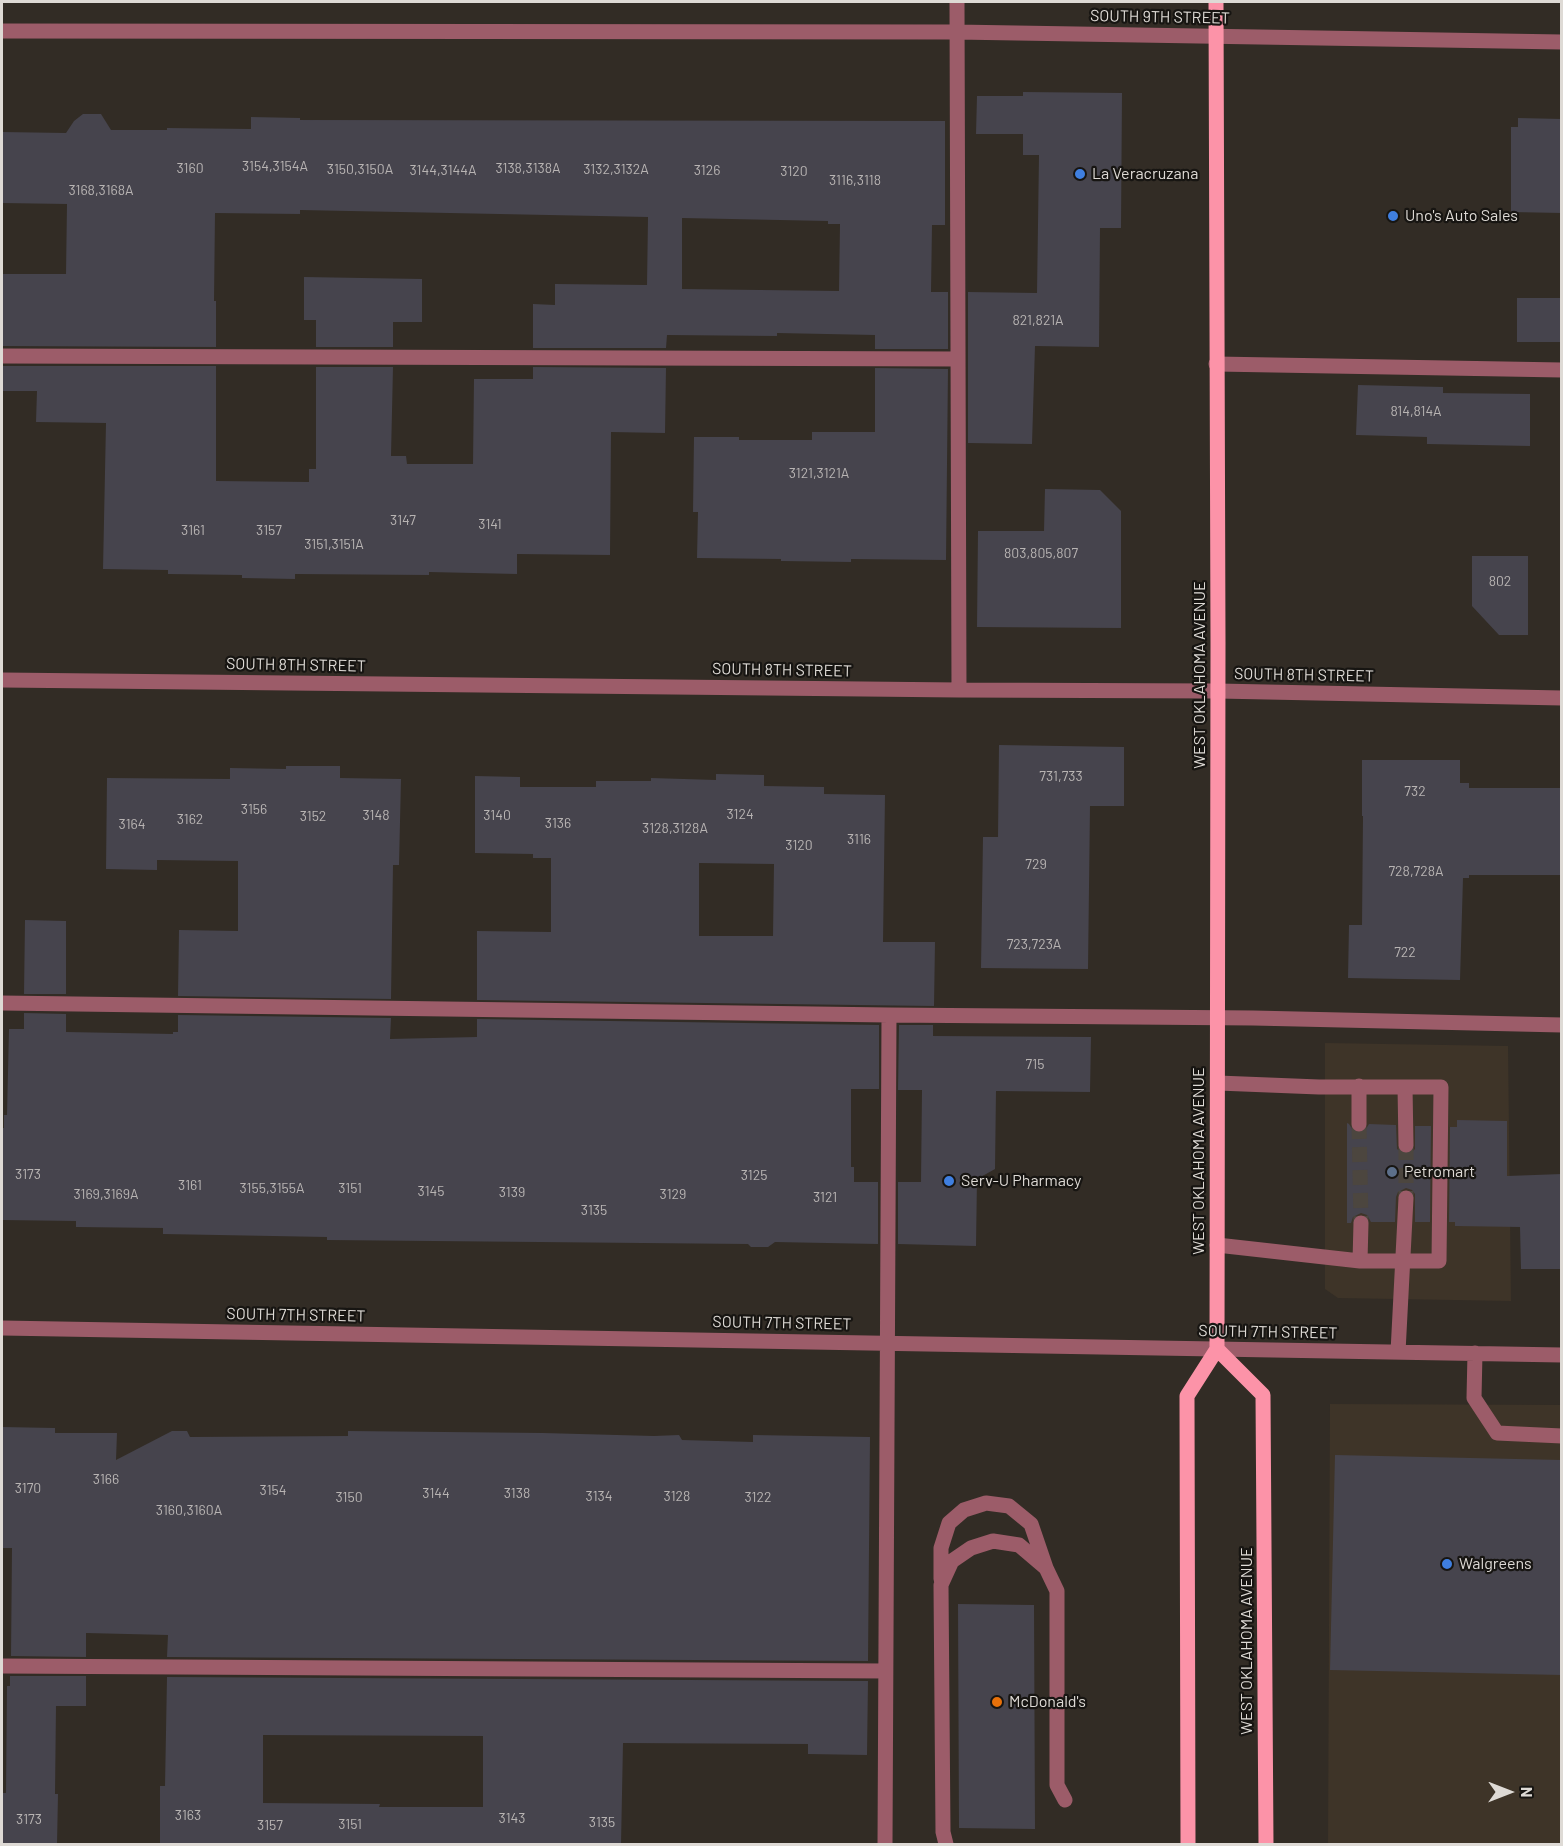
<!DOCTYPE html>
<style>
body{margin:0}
#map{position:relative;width:1563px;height:1846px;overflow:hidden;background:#322c25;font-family:Barlow,sans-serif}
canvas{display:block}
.frame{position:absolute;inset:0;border:3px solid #dedad5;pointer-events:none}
.north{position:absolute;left:1479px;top:1762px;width:60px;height:60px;-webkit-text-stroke:4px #171512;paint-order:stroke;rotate:90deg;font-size:16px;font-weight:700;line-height:24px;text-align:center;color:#dedad5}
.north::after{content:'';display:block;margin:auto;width:21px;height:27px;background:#dedad5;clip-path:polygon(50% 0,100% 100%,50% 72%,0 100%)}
</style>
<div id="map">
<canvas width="1563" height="1846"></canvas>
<div class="frame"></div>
<div class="north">N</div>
</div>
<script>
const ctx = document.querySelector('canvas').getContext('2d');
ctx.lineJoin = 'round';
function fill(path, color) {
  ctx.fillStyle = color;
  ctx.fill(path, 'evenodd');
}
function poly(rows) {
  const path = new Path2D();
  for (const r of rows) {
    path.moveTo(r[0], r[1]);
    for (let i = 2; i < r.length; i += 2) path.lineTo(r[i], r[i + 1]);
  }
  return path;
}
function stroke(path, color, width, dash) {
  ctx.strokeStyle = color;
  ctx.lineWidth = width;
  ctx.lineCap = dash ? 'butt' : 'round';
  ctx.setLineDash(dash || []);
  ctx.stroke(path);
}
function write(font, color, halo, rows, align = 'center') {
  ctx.font = font + ' Barlow,sans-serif';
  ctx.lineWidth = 4.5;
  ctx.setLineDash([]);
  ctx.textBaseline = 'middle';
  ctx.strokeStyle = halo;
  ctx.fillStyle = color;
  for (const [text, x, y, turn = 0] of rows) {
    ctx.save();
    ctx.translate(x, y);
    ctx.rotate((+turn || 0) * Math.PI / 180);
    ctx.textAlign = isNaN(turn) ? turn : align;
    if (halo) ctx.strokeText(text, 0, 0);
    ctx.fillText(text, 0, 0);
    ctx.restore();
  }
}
fill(poly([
 [1325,1043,1508,1046,1511,1301,1338,1298,1325,1289],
 [1330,1404,1561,1405,1561,1844,1328,1844]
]), '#3e3428');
fill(poly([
 [1023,92,1122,93,1121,228,1100,228,1099,347,1035,346,1032,444,968,443,968,292,1037,293,1039,155,1023,155,1023,134,976,134,977,96,1023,96],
 [83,114,101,114,111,130,167,130,167,128,251,129,251,117,300,118,300,120,945,121,945,225,932,225,931,292,948,292,948,349,875,349,875,335,777,333,777,336,667,335,666,348,533,348,533,304,555,305,555,284,647,285,648,217,300,210,300,214,215,213,214,301,216,301,216,347,2,346,2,274,66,274,67,204,2,203,2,132,66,133,74,121],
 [682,218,828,221,828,224,840,224,839,291,682,289],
 [1518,118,1562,119,1562,213,1511,212,1511,127,1518,127],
 [304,277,422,279,422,322,393,322,393,347,316,347,316,320,304,320],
 [1517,298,1562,298,1562,342,1517,342],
 [2,366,216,366,216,481,309,482,309,469,316,469,316,367,393,367,391,456,406,456,407,464,473,464,474,379,533,379,533,367,666,368,665,433,611,432,610,555,517,554,517,574,429,572,429,575,295,574,295,579,242,578,242,575,168,574,168,570,103,569,106,423,36,422,37,391,2,391],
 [875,368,948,369,946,560,851,559,851,562,781,561,781,559,697,558,698,512,693,512,694,437,739,437,739,440,812,440,812,432,875,432],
 [1358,385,1443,387,1443,393,1530,394,1530,446,1427,444,1427,437,1356,435],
 [1045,489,1100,490,1121,511,1121,628,977,627,978,531,1044,531],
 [1472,556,1528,556,1528,635,1499,635,1472,606],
 [999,745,1124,747,1124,806,1090,806,1088,969,981,968,983,837,998,837],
 [1362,760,1460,760,1460,783,1469,783,1469,788,1562,788,1562,875,1469,875,1469,878,1463,878,1460,980,1348,978,1349,925,1362,925,1363,816,1362,816],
 [286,766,340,766,340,778,401,779,399,865,393,865,391,999,178,996,179,930,238,931,238,861,157,860,157,870,106,869,107,778,230,779,230,768,286,769],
 [716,774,764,775,764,786,824,787,824,794,885,795,883,942,935,942,934,1006,477,1000,477,931,551,932,551,858,533,858,533,854,475,853,475,776,520,777,520,787,596,787,596,781,651,781,651,778,716,780],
 [699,863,774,864,773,936,699,936],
 [25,920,66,921,66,994,24,994],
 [24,1013,66,1014,66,1032,173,1034,173,1032,178,1032,178,1015,391,1018,390,1039,477,1037,477,1019,879,1025,879,1089,851,1089,851,1167,854,1167,854,1182,878,1182,878,1244,775,1242,768,1247,751,1247,748,1244,327,1240,327,1237,163,1234,163,1228,76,1227,76,1221,2,1220,2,1128,4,1128,4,1115,7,1115,9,1029,24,1029],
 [899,1025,933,1025,933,1036,1091,1037,1090,1092,996,1091,995,1169,977,1179,976,1246,898,1244,898,1182,921,1182,922,1090,898,1090],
 [1457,1120,1507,1121,1507,1176,1562,1174,1562,1269,1521,1269,1520,1227,1455,1226,1455,1222,1449,1222,1450,1127,1457,1127],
 [1347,1123,1349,1124,1354,1132,1358,1134,1364,1132,1369,1124,1396,1125,1397,1149,1406,1155,1411,1153,1415,1149,1415,1126,1431,1126,1430,1222,1415,1222,1415,1194,1412,1190,1406,1188,1398,1192,1396,1197,1395,1222,1371,1222,1367,1215,1361,1213,1353,1217,1351,1223,1347,1223],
 [2,1427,55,1428,55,1433,117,1433,116,1460,172,1431,187,1431,190,1437,348,1436,348,1431,543,1433,654,1436,679,1435,682,1440,753,1442,753,1435,870,1437,868,1661,167,1657,168,1635,86,1633,86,1657,11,1656,12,1548,2,1548],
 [1335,1455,1562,1460,1562,1675,1330,1670],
 [958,1604,1034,1605,1035,1829,959,1828],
 [10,1676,86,1676,86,1706,56,1706,55,1794,58,1794,57,1845,2,1845,2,1793,6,1793,7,1686,10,1686],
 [167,1677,868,1681,867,1755,808,1754,808,1744,623,1743,621,1845,160,1845,160,1786,165,1786],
 [263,1735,483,1736,483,1807,379,1807,380,1804,263,1803]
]), '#46444d');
stroke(poly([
 [1359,1124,1361,1223],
 [1406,1145,1406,1198]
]), '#4c463f', 15, [15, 8]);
stroke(poly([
 [957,2,959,690],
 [2,31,956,32,1562,42],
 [2,356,958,359],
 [1216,364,1562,370],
 [2,680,959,690,1218,691,1562,698],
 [2,1003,889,1015,1253,1018,1562,1025],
 [1359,1086,1359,1124],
 [1405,1087,1406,1145],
 [1217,1245,1360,1261,1439,1261,1441,1087,1319,1087,1218,1083],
 [1360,1261,1361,1223],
 [2,1328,1562,1355],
 [1398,1352,1406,1198],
 [1475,1353,1474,1398,1497,1433,1562,1436],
 [941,1579,941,1548,949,1523,964,1510,986,1503,1009,1506,1031,1524,1046,1568],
 [2,1666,885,1671],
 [885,1844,889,1015],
 [946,1844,943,1832,941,1585,952,1561,971,1548,993,1541,1019,1545,1046,1568,1057,1591,1057,1785,1065,1800]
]), '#9c5c69', 15);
stroke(poly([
 [1217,1349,1263,1395,1266,1844],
 [1188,1844,1187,1396,1217,1349,1218,642,1216,2]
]), '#fc93a8', 15);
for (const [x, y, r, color] of [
 [1080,174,6,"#3f7fe0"],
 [1393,216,6,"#3f7fe0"],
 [1392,1172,6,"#5c6f8a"],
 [949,1181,6,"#3f7fe0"],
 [1447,1564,6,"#3f7fe0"],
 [997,1702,6,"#e8710a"]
]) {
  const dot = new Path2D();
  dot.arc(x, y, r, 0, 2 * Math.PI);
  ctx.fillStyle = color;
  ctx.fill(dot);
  stroke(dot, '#171512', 2);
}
write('14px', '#b8b4b3', null, [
 ["3154,3154A",275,166],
 ["3160",190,168],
 ["3138,3138A",528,168],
 ["3150,3150A",360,169],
 ["3132,3132A",616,169],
 ["3144,3144A",443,170],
 ["3126",707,170],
 ["3120",794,171],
 ["3116,3118",855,180],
 ["3168,3168A",101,190],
 ["821,821A",1038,320],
 ["814,814A",1416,411],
 ["3121,3121A",819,473],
 ["3147",403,520],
 ["3141",490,524],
 ["3161",193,530],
 ["3157",269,530],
 ["3151,3151A",334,544],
 ["803,805,807",1041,553],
 ["802",1500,581],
 ["731,733",1061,776],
 ["732",1415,791],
 ["3156",254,809],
 ["3124",740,814],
 ["3148",376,815],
 ["3140",497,815],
 ["3152",313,816],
 ["3162",190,819],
 ["3136",558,823],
 ["3164",132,824],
 ["3128,3128A",675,828],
 ["3116",859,839],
 ["3120",799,845],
 ["729",1036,864],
 ["728,728A",1416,871],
 ["723,723A",1034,944],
 ["722",1405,952],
 ["715",1035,1064],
 ["3173",28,1174],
 ["3125",754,1175],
 ["3161",190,1185],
 ["3155,3155A",272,1188],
 ["3151",350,1188],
 ["3145",431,1191],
 ["3139",512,1192],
 ["3169,3169A",106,1194],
 ["3129",673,1194],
 ["3121",825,1197],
 ["3135",594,1210],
 ["3166",106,1479],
 ["3170",28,1488],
 ["3154",273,1490],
 ["3144",436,1493],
 ["3138",517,1493],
 ["3134",599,1496],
 ["3128",677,1496],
 ["3150",349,1497],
 ["3122",758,1497],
 ["3160,3160A",189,1510],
 ["3163",188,1815],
 ["3143",512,1818],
 ["3173",29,1819],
 ["3135",602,1822],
 ["3151",350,1824],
 ["3157",270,1825]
]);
write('16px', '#dedad5', '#171512', [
 ["SOUTH 9TH STREET",1160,17,1],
 ["SOUTH 8TH STREET",296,665,1],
 ["SOUTH 8TH STREET",782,670,1],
 ["WEST OKLAHOMA AVENUE",1200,675,-90],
 ["SOUTH 8TH STREET",1304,675,1],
 ["WEST OKLAHOMA AVENUE",1199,1161,-90],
 ["SOUTH 7TH STREET",296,1315,1],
 ["SOUTH 7TH STREET",782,1323,1],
 ["SOUTH 7TH STREET",1268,1332,1],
 ["WEST OKLAHOMA AVENUE",1247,1641,-90]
]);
write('16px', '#dedad5', '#171512', [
 ["La Veracruzana",1092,174],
 ["Uno's Auto Sales",1405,216],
 ["Petromart",1404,1172],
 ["Serv-U Pharmacy",961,1181],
 ["Walgreens",1459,1564],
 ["McDonald's",1009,1702]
], 'left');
</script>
